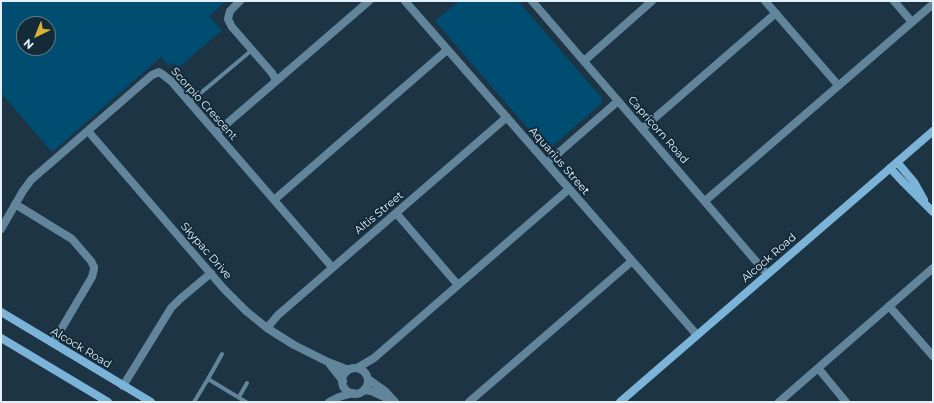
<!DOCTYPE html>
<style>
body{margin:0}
#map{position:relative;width:934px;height:403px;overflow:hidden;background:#1d3444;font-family:Montserrat,sans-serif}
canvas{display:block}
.frame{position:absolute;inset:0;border:2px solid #e2f0fa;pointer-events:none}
.north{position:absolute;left:16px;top:16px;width:40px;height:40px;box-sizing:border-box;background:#132a39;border:1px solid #667986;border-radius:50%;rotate:223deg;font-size:11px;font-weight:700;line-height:16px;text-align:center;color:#e2f0fa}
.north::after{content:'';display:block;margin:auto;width:14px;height:18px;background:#ddb133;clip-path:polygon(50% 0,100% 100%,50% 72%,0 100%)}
</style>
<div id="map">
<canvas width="934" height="403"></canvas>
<div class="frame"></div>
<div class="north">N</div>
</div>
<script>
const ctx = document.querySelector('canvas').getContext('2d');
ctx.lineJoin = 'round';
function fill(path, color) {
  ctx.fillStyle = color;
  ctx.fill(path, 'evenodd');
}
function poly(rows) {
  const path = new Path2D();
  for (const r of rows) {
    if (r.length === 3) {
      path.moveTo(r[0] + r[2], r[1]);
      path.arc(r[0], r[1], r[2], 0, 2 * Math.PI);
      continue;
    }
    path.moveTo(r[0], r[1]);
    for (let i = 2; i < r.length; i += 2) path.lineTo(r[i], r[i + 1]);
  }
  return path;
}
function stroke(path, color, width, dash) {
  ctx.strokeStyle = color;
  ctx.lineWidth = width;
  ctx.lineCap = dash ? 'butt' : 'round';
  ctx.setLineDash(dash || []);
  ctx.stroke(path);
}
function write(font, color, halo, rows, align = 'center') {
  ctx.font = font + ' Montserrat,sans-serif';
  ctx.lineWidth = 4;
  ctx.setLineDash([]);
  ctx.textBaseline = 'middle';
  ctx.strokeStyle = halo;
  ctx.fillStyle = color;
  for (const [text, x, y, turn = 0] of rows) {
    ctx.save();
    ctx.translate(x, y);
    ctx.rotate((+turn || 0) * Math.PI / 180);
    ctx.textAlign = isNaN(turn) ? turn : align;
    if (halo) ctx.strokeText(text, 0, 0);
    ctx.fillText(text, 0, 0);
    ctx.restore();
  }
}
fill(poly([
 [1,1,226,1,209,16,222,30,178,68,174,63,169,66,161,57,52,152,1,93],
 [24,24,48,24,48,48,24,48],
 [459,1,518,1,602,98,602,103,550,148,545,148,435,21]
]), '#004d72');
stroke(poly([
 [190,102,252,50],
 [208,379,222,354],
 [239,397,247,383],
 [194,402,208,379,246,402]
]), '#62859c', 4);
stroke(poly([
 [240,1,230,11,228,19,232,27,272,73,276,80],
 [405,1,697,335],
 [532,1,767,274],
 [765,1,838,85],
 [894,1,912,22],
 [584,61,652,1],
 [642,129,776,13],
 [88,131,224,289,246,311,267,328,294,345,328,362,346,369,349,369],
 [216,133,369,1],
 [547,163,618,101],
 [274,200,447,50],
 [705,201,933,4],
 [15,204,72,239,91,261,94,267,94,269,92,277,53,343],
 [396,213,458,285],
 [1,229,23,191,31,180,152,75,159,72,162,74,171,81,332,267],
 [889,306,933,356],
 [267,328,278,315,507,117],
 [328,362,343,381],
 [357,368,374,358,569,189],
 [818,368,846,402],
 [355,381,13],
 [368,379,385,391,395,402],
 [123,386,171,308,180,299,211,273],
 [364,390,371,391,386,398,393,401],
 [329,402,339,397,353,393],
 [469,402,632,261],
 [779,402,933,268]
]), '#62859c', 8);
stroke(poly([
 [897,162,914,182,924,200],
 [890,168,904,183,933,212],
 [1,312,151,402],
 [1,338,108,402],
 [620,402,933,131]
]), '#7cb4d9', 8);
write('11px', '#e2f0fa', '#132a39', [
 ["Scorpio Crescent",204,104,48],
 ["Capricorn Road",658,130,49],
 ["Aquarius Street",559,161,49],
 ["Altis Street",379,213,-40],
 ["Skypac Drive",206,251,49],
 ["Alcock Road",769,258,-41],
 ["Alcock Road",81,348,31]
]);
</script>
